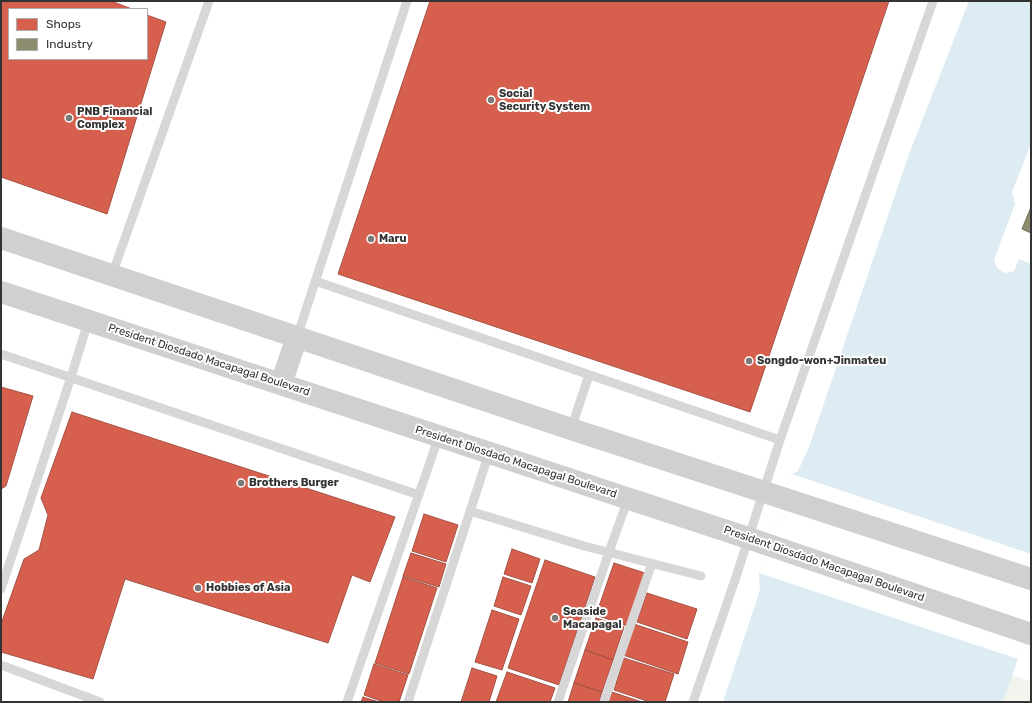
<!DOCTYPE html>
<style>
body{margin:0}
#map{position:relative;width:1032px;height:703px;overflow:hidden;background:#fff;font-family:Rubik,sans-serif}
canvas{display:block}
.frame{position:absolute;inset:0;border:2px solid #333;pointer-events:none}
.legend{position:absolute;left:8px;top:8px;width:140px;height:52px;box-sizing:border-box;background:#fff;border:1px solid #adadad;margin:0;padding:5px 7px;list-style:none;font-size:12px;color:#333}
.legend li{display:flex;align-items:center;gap:8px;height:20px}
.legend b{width:20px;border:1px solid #adadad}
</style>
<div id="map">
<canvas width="1032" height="703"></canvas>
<div class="frame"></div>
<ul class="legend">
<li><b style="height:11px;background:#d6604d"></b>Shops</li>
<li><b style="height:11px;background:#8c8c6e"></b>Industry</li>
</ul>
</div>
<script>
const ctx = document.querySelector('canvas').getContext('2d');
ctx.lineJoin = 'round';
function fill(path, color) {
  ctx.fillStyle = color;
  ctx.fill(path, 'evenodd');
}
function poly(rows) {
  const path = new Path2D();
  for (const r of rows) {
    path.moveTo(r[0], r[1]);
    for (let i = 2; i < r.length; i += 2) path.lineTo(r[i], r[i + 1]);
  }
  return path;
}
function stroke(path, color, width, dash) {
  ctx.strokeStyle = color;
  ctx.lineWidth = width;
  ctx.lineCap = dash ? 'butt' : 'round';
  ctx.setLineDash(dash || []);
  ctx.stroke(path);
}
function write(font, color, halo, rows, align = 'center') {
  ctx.font = font + ' Rubik,sans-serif';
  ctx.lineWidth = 4;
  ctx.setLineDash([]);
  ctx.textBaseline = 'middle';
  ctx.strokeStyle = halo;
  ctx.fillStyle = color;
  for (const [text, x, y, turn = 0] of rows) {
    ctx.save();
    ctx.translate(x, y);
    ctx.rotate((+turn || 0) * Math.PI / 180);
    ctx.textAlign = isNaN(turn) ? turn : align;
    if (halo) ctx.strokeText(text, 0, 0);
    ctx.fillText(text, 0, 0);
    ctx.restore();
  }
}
fill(poly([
 [1012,675,1031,681,1031,702,1003,702]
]), '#f1f5ed');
fill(poly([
 [969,1,1031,1,1031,144,1012,192,1015,204,994,260,997,268,1005,273,1014,271,1019,259,1031,264,1031,621,1003,702,723,702,760,590,759,573,792,474,798,471,809,447,909,154]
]), '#ddebf3');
fill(poly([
 [792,474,1031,554,1031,621,1018,659,759,573]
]), '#fff');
const shops = poly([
 [1,1,111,1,132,9,9,9,9,59,147,59,147,15,166,22,107,214,1,177,1,1],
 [430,1,889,1,750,412,338,274,430,1],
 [1,387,33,396,6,486,1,489,1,387],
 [72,412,395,517,370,582,352,575,328,643,125,579,93,679,1,652,1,624,24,559,39,550,48,515,41,498,72,412],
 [424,514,458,525,446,562,412,551,424,514],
 [512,549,540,559,532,583,504,574,512,549],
 [411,553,446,564,439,587,403,576,411,553],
 [545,560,595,577,559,685,508,668,545,560],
 [614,563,645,573,627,626,596,615,614,563],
 [403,577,437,588,409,674,375,663,403,577],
 [503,577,531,586,521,615,494,606,503,577],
 [647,593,697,609,687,639,637,622,647,593],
 [492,610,519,619,502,670,475,662,492,610],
 [596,618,624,627,613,660,585,650,596,618],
 [634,624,688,642,678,674,623,655,634,624],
 [585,650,613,660,602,692,574,683,585,650],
 [624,658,674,674,665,702,650,702,614,690,624,658],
 [374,664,408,675,399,702,384,702,364,695,374,664],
 [472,668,497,676,489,702,461,702,472,668],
 [507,672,555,688,550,702,496,702,507,672],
 [574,683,602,692,599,702,568,702,574,683],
 [609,691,642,702,605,702,609,691],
 [363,697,379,702,361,702,363,697]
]);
fill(shops, '#d6604d');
stroke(shops, '#a55245', 1);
const industry = poly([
 [1031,207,1031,233,1022,229,1031,207]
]);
fill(industry, '#8c8c6e');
stroke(industry, '#71715c', 1);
stroke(poly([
 [112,275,209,1],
 [315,281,780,440],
 [297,337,407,1],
 [1,354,419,495],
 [571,429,589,375],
 [470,511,584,546,701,576],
 [1,589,71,377,88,322],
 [1,665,100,702],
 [347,702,439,436],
 [408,702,489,453],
 [558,702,609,552,628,499],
 [604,702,652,563],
 [693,702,736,577,780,440,933,1]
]), '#d7d7d7', 9);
stroke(poly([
 [1,238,571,429,1031,579],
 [1,292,748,538,1031,634],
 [281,384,297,337]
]), '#d0d0d0', 22);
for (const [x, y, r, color] of [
 [491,100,4,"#7a7a7a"],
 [69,118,4,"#7a7a7a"],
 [371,239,4,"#7a7a7a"],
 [749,361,4,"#7a7a7a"],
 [241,483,4,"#7a7a7a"],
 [198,588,4,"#7a7a7a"],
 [555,618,4,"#7a7a7a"]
]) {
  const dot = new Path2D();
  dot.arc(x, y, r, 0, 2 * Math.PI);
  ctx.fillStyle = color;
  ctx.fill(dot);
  stroke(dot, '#fff', 1.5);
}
write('bold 11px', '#333', '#fff', [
 ["Social",499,94],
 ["Security System",499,107],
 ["PNB Financial",77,112],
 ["Complex",77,125],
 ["Maru",379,239],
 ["Songdo-won+Jinmateu",757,361],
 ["Brothers Burger",249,483],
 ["Hobbies of Asia",206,588],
 ["Seaside",563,612],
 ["Macapagal",563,625]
], 'left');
write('11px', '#333', '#fff', [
 ["President Diosdado Macapagal Boulevard",209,360,18],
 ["President Diosdado Macapagal Boulevard",516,462,18],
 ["President Diosdado Macapagal Boulevard",824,564,19]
]);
</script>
